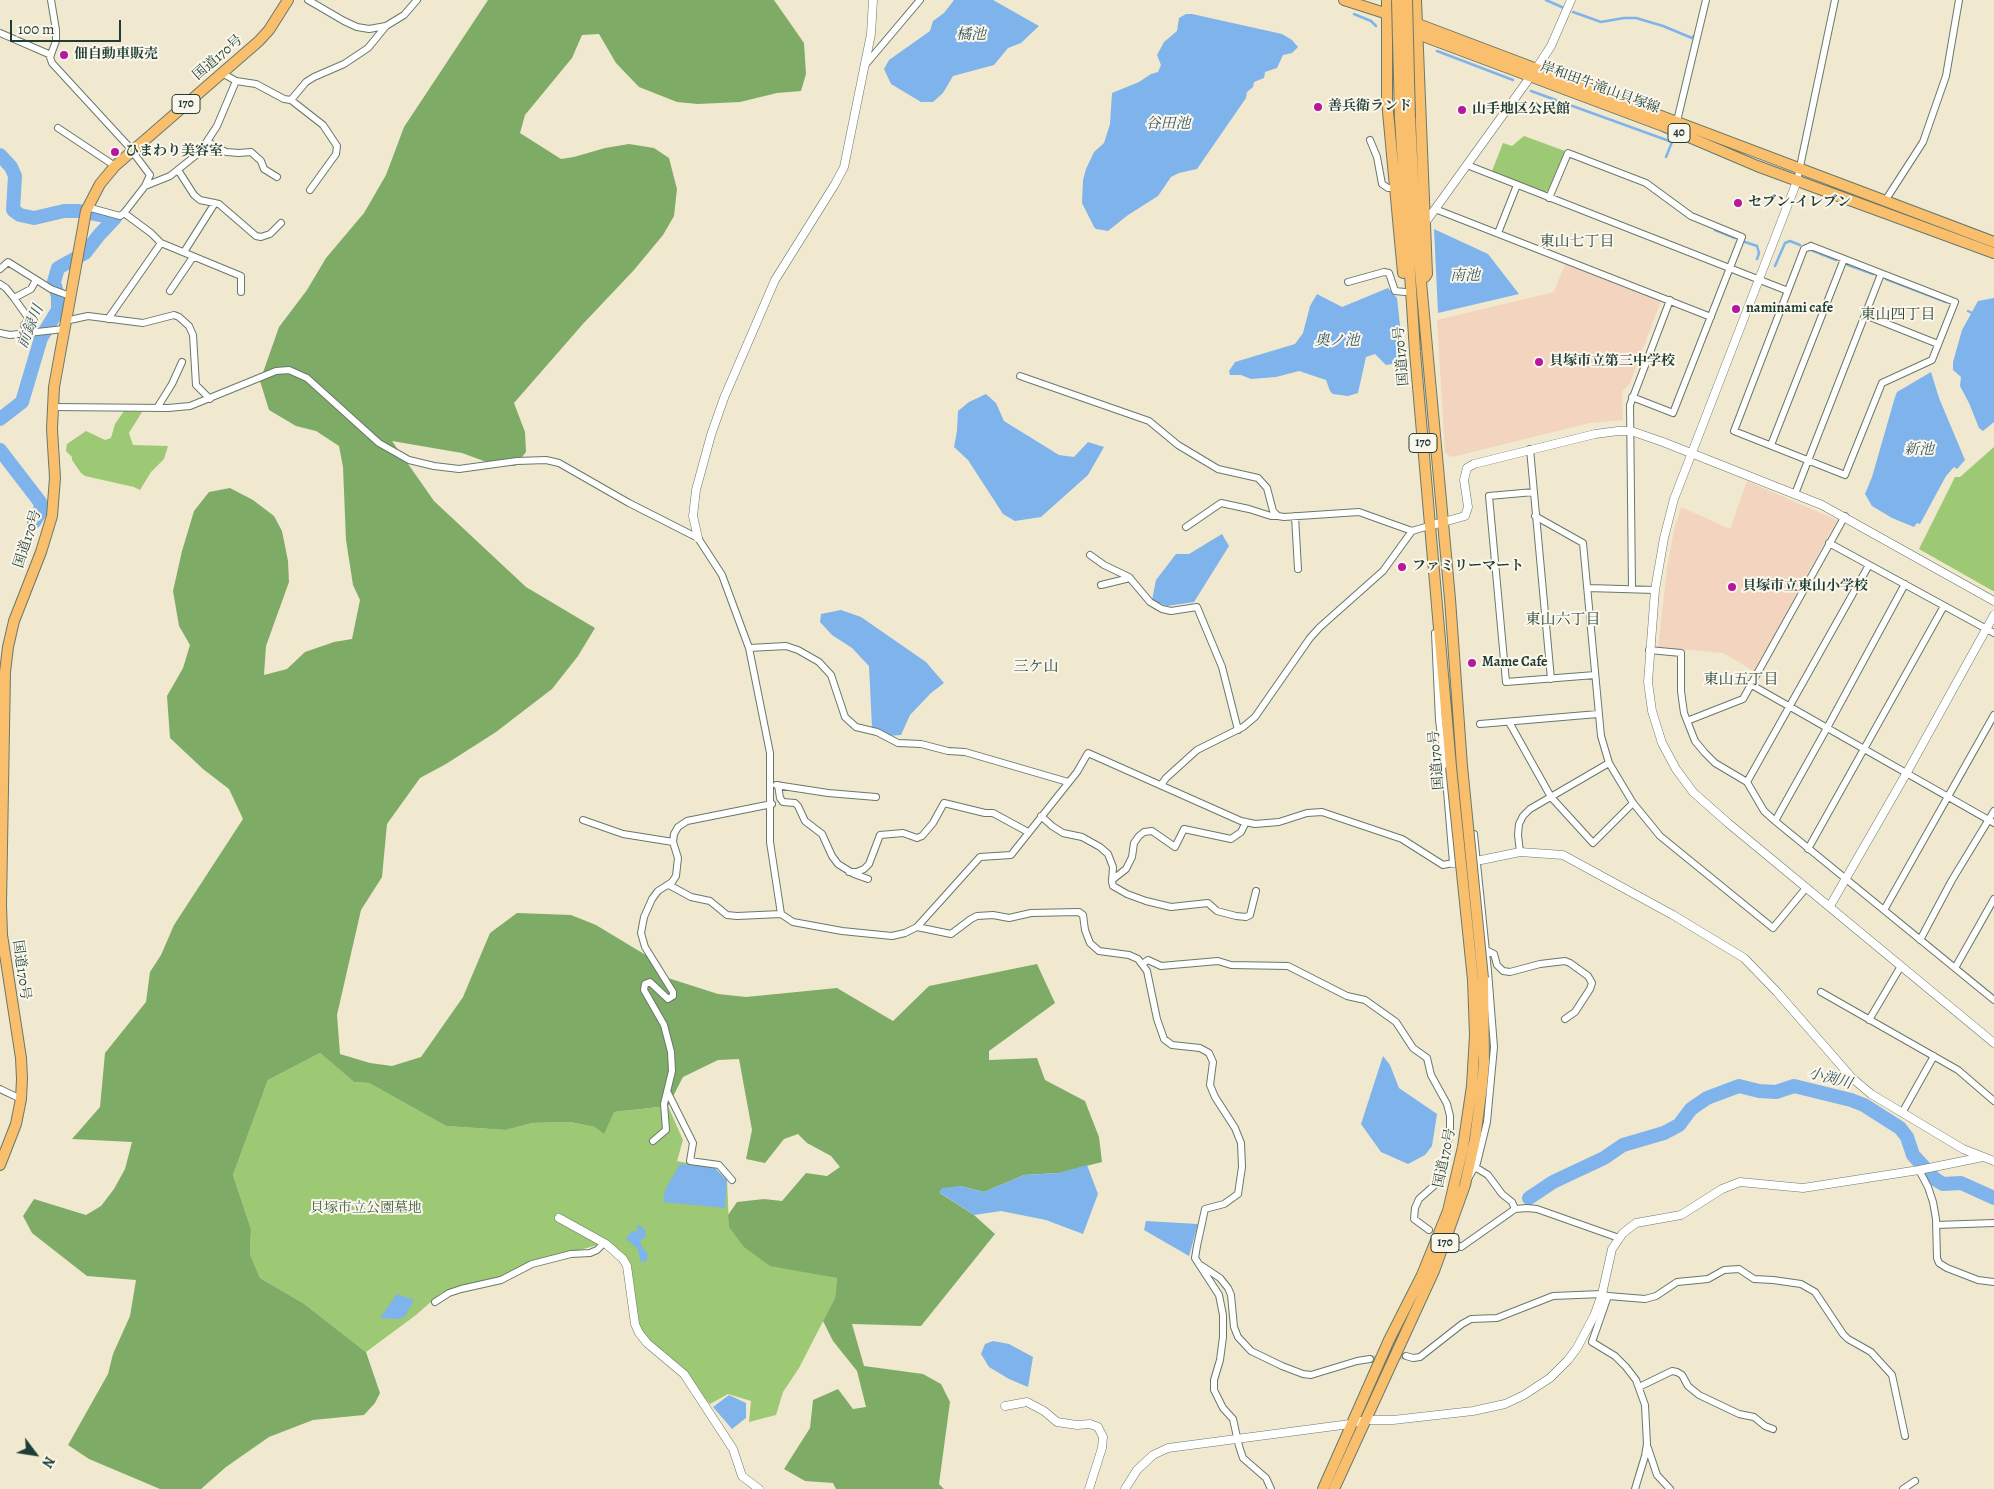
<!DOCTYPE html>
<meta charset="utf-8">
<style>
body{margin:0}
#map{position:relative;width:1994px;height:1489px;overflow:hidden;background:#f1e9cf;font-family:Alegreya,serif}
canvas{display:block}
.north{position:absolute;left:10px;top:1429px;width:50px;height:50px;-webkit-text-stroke:4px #fbf7ec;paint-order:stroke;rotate:121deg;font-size:14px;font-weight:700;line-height:20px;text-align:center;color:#1f3d34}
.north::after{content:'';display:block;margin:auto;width:18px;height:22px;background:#1f3d34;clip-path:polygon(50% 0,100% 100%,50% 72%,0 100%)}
.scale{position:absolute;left:10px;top:20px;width:111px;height:22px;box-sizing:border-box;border:2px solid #1f3d34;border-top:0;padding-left:6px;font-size:15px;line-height:18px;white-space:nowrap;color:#1f3d34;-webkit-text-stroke:4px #fbf7ec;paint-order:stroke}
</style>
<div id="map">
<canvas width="1994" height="1489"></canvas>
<div class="north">N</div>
<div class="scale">100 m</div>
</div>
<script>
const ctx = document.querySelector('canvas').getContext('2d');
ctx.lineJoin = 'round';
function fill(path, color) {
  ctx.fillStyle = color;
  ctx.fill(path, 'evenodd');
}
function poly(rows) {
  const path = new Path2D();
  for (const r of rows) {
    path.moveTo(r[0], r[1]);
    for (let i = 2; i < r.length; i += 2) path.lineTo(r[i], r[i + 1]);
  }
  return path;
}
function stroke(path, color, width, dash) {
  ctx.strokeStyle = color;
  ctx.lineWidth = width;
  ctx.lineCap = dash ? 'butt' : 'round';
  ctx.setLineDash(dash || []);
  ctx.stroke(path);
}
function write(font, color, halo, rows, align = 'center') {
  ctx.font = font + ' Alegreya,"Noto Serif JP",serif';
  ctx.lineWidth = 4;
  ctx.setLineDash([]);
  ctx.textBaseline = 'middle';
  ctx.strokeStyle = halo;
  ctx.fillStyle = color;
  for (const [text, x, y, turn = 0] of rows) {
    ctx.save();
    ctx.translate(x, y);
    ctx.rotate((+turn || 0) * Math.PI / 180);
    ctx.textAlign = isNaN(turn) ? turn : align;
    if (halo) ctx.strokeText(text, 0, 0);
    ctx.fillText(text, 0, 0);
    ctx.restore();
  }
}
fill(poly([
 [1565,264,1661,301,1630,383,1622,392,1623,420,1590,423,1452,457,1445,453,1437,320,1554,292],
 [1747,481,1837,520,1754,671,1723,653,1658,647,1667,568,1674,530,1681,507,1730,529]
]), '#f3d4be');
fill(poly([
 [1524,136,1565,151,1548,191,1544,192,1492,171,1503,143,1512,146],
 [124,411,142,412,129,433,133,445,168,446,164,459,151,472,140,490,134,487,85,476,81,473,72,460,72,457,66,451,67,444,86,431,105,440,111,438,115,424],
 [1994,447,1994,591,1993,591,1919,549,1955,477,1960,477],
 [320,1053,354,1082,369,1083,446,1126,506,1130,532,1123,570,1122,595,1127,614,1112,668,1106,683,1140,677,1161,713,1168,727,1180,729,1227,815,1273,837,1278,835,1298,799,1368,783,1392,776,1415,749,1422,751,1401,728,1394,710,1404,684,1374,646,1341,635,1324,627,1266,604,1243,532,1264,501,1280,441,1293,416,1315,366,1352,303,1303,260,1278,250,1254,251,1229,233,1175,268,1080]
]), '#9dc874');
fill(poly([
 [488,0,774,0,804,43,806,74,801,91,777,93,740,102,698,104,677,102,639,87,616,63,599,34,582,35,572,58,525,115,520,133,561,159,574,157,605,148,629,144,654,148,669,158,677,189,674,216,663,235,634,270,582,325,514,403,525,432,526,452,515,466,492,464,462,453,392,441,434,501,526,587,595,628,578,656,552,689,496,732,446,764,420,778,387,824,382,877,361,910,337,1015,340,1054,370,1063,392,1066,421,1057,463,997,490,933,517,913,571,915,596,925,649,957,668,978,718,994,746,997,837,988,893,1021,929,986,1037,964,1055,1003,989,1051,989,1060,1037,1058,1045,1080,1085,1101,1099,1137,1102,1162,1059,1173,1024,1175,984,1192,960,1186,940,1193,974,1215,995,1234,921,1326,852,1324,864,1366,923,1374,941,1384,950,1402,939,1484,944,1489,836,1489,833,1483,805,1481,784,1469,810,1428,813,1400,838,1389,853,1409,866,1407,857,1371,833,1341,823,1321,835,1298,837,1278,770,1266,744,1247,729,1227,728,1215,737,1202,764,1199,782,1201,806,1173,827,1176,840,1167,831,1156,807,1143,798,1134,784,1139,765,1163,746,1159,752,1130,739,1059,718,1060,683,1077,668,1106,614,1112,604,1134,595,1127,570,1122,532,1123,506,1130,446,1126,369,1083,354,1082,320,1053,268,1080,233,1175,251,1229,250,1254,260,1278,303,1303,366,1352,380,1393,375,1403,364,1415,313,1420,269,1437,226,1467,201,1489,160,1489,89,1459,68,1445,108,1374,113,1354,130,1316,136,1280,87,1276,32,1233,23,1216,34,1199,86,1215,101,1206,114,1189,125,1169,132,1142,72,1139,100,1107,105,1053,146,1002,150,972,161,955,174,925,243,819,229,789,203,769,170,738,167,696,183,668,190,645,179,626,173,591,182,551,194,511,209,492,230,488,253,500,274,516,282,531,288,561,289,582,266,646,264,675,287,669,305,652,334,642,352,639,360,600,353,585,346,540,343,467,339,446,316,431,296,426,269,410,260,381,279,327,307,290,326,258,364,213,386,175,404,127]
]), '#7eac66');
fill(poly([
 [954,0,993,0,1039,26,1021,43,1008,48,994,65,953,76,943,93,933,102,921,102,891,84,884,69,889,60,930,31,933,21,944,13],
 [1186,14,1192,14,1282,34,1292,40,1298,47,1292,53,1283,55,1277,68,1265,72,1264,78,1254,82,1253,87,1247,92,1246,98,1197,169,1179,173,1171,177,1158,196,1128,215,1108,231,1096,229,1094,227,1082,203,1083,180,1086,169,1094,152,1104,143,1110,124,1112,93,1139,82,1151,74,1158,72,1161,65,1157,55,1164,42,1177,31,1179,18],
 [1434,229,1488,254,1519,294,1438,313],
 [1388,288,1397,298,1404,362,1386,365,1375,354,1366,357,1358,393,1348,396,1333,394,1330,391,1326,380,1299,371,1276,377,1251,379,1241,375,1230,375,1229,371,1235,362,1295,344,1303,333,1310,306,1317,294,1342,307],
 [1994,298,1994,422,1983,431,1979,428,1969,403,1960,386,1961,377,1953,370,1953,362,1962,330,1978,301],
 [1931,372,1939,398,1965,460,1957,469,1954,467,1946,476,1920,524,1917,523,1914,527,1892,518,1872,506,1865,494,1872,477,1895,397,1897,392],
 [986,394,996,403,1004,421,1059,455,1074,457,1088,442,1104,447,1088,475,1041,517,1015,521,1003,514,968,460,954,447,957,431,958,411,969,402],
 [1222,534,1229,546,1194,602,1167,606,1152,600,1156,580,1176,554,1189,554],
 [841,610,861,617,926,662,944,683,931,693,910,715,901,735,887,736,872,727,869,666,852,648,832,635,820,622,821,614],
 [1383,1056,1390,1065,1399,1088,1437,1114,1432,1146,1425,1155,1408,1164,1381,1152,1361,1124],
 [680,1164,715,1168,727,1180,725,1208,663,1202,665,1190],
 [1087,1165,1098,1194,1083,1234,1046,1220,1001,1211,974,1215,939,1192,942,1188,960,1186,984,1192,1024,1175,1059,1173],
 [1146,1221,1198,1224,1189,1256,1144,1230],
 [639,1225,645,1230,646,1236,640,1241,642,1247,648,1254,646,1262,640,1261,638,1249,626,1239,632,1231,637,1232,638,1230,636,1228],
 [397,1294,414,1300,405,1316,399,1319,380,1318],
 [993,1341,1009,1344,1033,1357,1028,1387,1009,1379,989,1367,981,1354,985,1344],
 [729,1395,746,1403,746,1418,732,1429,713,1407]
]), '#7fb3ec');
stroke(poly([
 [1546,0,1564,8],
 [1573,12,1601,22,1624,18,1636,18,1663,26,1692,38,1694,36],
 [1354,14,1371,21,1376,26],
 [1437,51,1513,80],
 [1531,91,1672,142,1666,157],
 [1715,230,1735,238],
 [1745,242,1757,246,1759,253,1757,259],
 [1811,250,1836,260],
 [1848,265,1873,274],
 [1775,266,1785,243,1790,241,1800,245],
 [1886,279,1946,302],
 [1968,311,1972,313]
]), '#7fb3ec', 2.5);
stroke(poly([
 [0,155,11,167,15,176,13,210,20,215,34,218,64,211,79,211,115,218,99,235,85,253,58,268,54,282,58,297,58,310,41,338,22,402,0,419],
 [0,450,40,502,41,511,34,522],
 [1529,1198,1553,1182,1604,1158,1623,1145,1664,1133,1679,1125,1691,1109,1707,1098,1739,1086,1759,1091,1776,1092,1794,1086,1851,1100,1864,1105,1900,1128,1907,1137,1913,1155,1935,1179,1943,1184,1961,1183,1994,1198]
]), '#7fb3ec', 14);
stroke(poly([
 [1370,1359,1406,1356]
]), '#c7c7b0', 6, [6, 3]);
const minor = poly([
 [51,0,56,30,56,41,50,57,52,63,132,150],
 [308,0,344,21,357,27,369,29,386,26,404,15,417,0],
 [0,33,51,55],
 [866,64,920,0],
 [222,73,236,81,256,84,284,99,291,100,306,82,314,77,344,64,368,48,386,26],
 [291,100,323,125,337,146,336,154,310,190],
 [1677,121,1706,0],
 [58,128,115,166],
 [1370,140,1377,157,1382,184,1388,188,1395,188],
 [208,142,226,152,239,153,251,152,261,161,264,169,277,177],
 [132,151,150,175,145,186,124,213,151,233,161,243,241,276,241,292],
 [1467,165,1788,291],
 [178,170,194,195,200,200,219,204,256,236,261,237,270,234,281,223],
 [1797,181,1835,0],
 [145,186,170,176,200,152,217,126,236,81],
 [1549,198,1568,153,1646,183,1691,216,1742,237,1673,413,1632,397],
 [1885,201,1923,142,1946,76,1959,0],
 [87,207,120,216,124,213],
 [1435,209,1711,317],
 [1498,233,1517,185],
 [1811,246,1955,302,1932,360,1882,383,1845,475,1734,431,1804,249,1811,246],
 [184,252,215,203],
 [0,269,8,262,51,289,70,296],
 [1348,282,1384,272,1389,273,1395,291,1405,292],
 [0,284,6,288,14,298],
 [170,291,193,257],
 [1865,315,1938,344],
 [108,319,161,243],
 [65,321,88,316,143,323,174,315,179,317,189,326,193,335,196,385,210,399],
 [0,333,10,335,64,329],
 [27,333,24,325,29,319,14,298,31,289,36,280],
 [1020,376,1149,421,1178,445,1218,469,1258,478,1267,488,1273,511,1278,516,1284,517,1359,512,1412,531,1429,526],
 [52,407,168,408,190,406,276,371,289,370,307,378,379,443,409,460,434,466,459,469,517,461,546,460,559,463,629,503,698,538,722,575,749,648,770,753,770,842,781,914],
 [157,408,172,384,182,362],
 [1771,445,1844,259],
 [1530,449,1551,679],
 [1534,492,1489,496,1506,682,1595,675],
 [1795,494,1881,274],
 [1295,516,1298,569],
 [1535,516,1583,543,1601,736,1609,763,1633,803,1660,836,1773,928,1806,888],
 [1186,527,1221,503,1249,509,1271,516,1278,516],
 [1829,543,1994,633],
 [1090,555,1104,565,1129,577,1150,602,1162,609,1171,611,1197,607,1222,667,1238,730],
 [1101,585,1130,578],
 [1588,588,1655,590],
 [1632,589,1630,405,1670,300],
 [749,648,786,646,798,650,819,662,831,675,845,717,856,727,877,732,898,743,921,744,948,751,965,752,1068,782],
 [1649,650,1681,653,1681,691,1684,713,1695,741,1705,753,1715,763,1747,782,1764,811,1775,821,1994,1000],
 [1750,684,1994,823],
 [1687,721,1743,699,1845,516],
 [1509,722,1551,797,1593,843,1633,803],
 [1480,724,1598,714],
 [1747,782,1869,565],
 [776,785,828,793,876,797],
 [778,785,780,798,783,802,795,803,798,806,805,821,822,834,832,856,838,864,854,874,868,879],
 [1161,785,1166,778,1197,750,1243,727,1255,717,1310,638,1320,627,1383,571,1412,531],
 [1041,816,1052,826,1063,833,1082,837,1100,847,1108,854,1113,867,1112,882,1113,886,1127,894,1146,901,1171,907,1208,903,1217,911,1236,916,1246,917,1250,915,1256,891],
 [583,820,623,834,673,842],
 [1775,821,1827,728,1905,584],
 [1808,849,1944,606],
 [1520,852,1518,835,1519,824,1523,816,1530,809,1609,763],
 [849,872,857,872,864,869,869,864,880,835,903,833,917,838,922,836,933,823,944,803,985,813,993,813,1028,832],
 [1112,880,1126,869,1132,857,1134,843,1139,836,1144,832,1152,831,1175,847,1184,829,1231,839,1241,832,1246,822],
 [669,885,691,897,710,901,727,915,737,916,781,914,793,922,842,931,892,936,905,933,917,927,980,857,1011,855,1077,772,1088,753,1241,821,1255,824,1279,822,1307,813,1322,812,1402,839,1443,865,1453,863,1445,767,1439,720,1435,633],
 [1884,910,1994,715],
 [917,927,951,934,971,919,977,916,993,915,1009,918,1031,913,1079,912,1083,915,1085,930,1090,943,1099,951,1129,955,1138,959,1147,971,1157,1019,1164,1039,1172,1045,1200,1048,1209,1053,1213,1062,1210,1085,1215,1097,1235,1128,1241,1143,1242,1167,1238,1194,1224,1204,1205,1209,1197,1246,1195,1258,1219,1295,1223,1315,1223,1337,1220,1360,1214,1380,1214,1390,1223,1408,1233,1419,1239,1446,1243,1458,1266,1478,1271,1489],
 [1920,940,1952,880,1994,811],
 [1486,950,1494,954,1497,965,1503,971,1510,972,1540,964,1565,961,1570,963,1588,976,1592,983,1590,989,1575,1012,1565,1019],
 [1142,964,1148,960,1161,966,1218,961,1231,965,1288,966,1347,996,1365,1000,1396,1022,1413,1048,1427,1058,1431,1075,1447,1104,1450,1116,1450,1129,1443,1174,1437,1183,1419,1199,1415,1208,1414,1219,1429,1230],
 [1955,968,1994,899],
 [1821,992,1958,1070,1994,1101],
 [1869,1020,1901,966],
 [0,1089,21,1099],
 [668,1093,693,1143,690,1161,719,1165,732,1180],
 [1902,1113,1934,1056],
 [653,1141,666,1130,664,1104,672,1071,671,1052,664,1025,644,990,645,984,650,982,668,999,673,996,673,992,645,947,641,933,644,917,652,899,658,891,672,882,676,876,678,858,673,842,674,834,678,827,687,821,772,804],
 [1475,1167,1488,1175,1502,1194,1512,1202,1515,1209],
 [1919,1170,1928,1187,1933,1202,1936,1219,1937,1258,1939,1263,1947,1268,1978,1280,1994,1282],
 [1469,1177,1477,1163,1487,1122,1494,1047,1488,971,1474,834],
 [1936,1225,1994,1223],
 [1454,1243,1461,1247,1515,1209,1527,1208,1537,1209,1619,1238],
 [1202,1266,1220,1278,1228,1288,1231,1295,1234,1327,1238,1337,1251,1351,1282,1366,1303,1374,1311,1375,1357,1361,1370,1359],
 [1608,1296,1592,1342,1615,1356,1626,1367,1636,1380,1645,1405,1647,1444,1645,1456,1635,1489],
 [435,1302,449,1293,461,1289,501,1280,532,1264,571,1254,590,1253,597,1250,604,1243],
 [1406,1356,1413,1358,1420,1357,1462,1324,1471,1319,1497,1318,1553,1296,1602,1294,1608,1296,1645,1299,1656,1296,1677,1282,1708,1279,1724,1270,1739,1269,1754,1279,1773,1280,1801,1284,1815,1292,1843,1334,1848,1339,1871,1352,1892,1375,1905,1436],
 [1639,1387,1672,1371,1677,1372,1682,1375,1688,1386,1699,1395,1739,1414,1754,1417,1765,1426,1773,1429],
 [1648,1448,1657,1475,1670,1489],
 [1903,1489,1915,1481]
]);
const tertiary = poly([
 [1797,181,1674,499,1664,538,1655,590,1648,682,1652,711,1662,743,1676,769,1693,792,1728,823,1994,1043],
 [1425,223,1536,69,1551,46,1571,0],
 [1429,526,1465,516,1468,507,1464,480,1467,468,1474,464,1595,434,1618,431,1631,431,1663,442,1822,505,1994,601],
 [698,538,693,516,696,490,711,435,724,398,775,280,835,184,844,167,871,34,873,0],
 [1453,863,1481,860,1520,852,1563,855,1673,915,1744,958,1777,992,1852,1078,1871,1094,1963,1149,1994,1161],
 [1830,906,1906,774,1994,615],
 [559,1218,606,1244,623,1259,627,1266,635,1324,639,1333,647,1343,684,1374,733,1449,742,1476,759,1489],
 [1005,1406,1027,1402,1044,1411,1057,1422,1077,1425,1090,1424,1098,1427,1103,1437,1102,1448,1089,1489],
 [1125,1489,1137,1470,1153,1455,1168,1448,1350,1424,1365,1420,1393,1420,1473,1411,1505,1404,1524,1395,1550,1378,1568,1360,1577,1348,1594,1316,1602,1294,1612,1249,1623,1233,1636,1223,1681,1215,1722,1189,1740,1182,1803,1188,1919,1170,1983,1157]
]);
const primary = poly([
 [1344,0,1394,16],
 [1410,21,1994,242],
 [1412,32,1663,126,1757,166,1994,253]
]);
const trunk = poly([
 [1387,0,1387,101,1403,273],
 [1416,0,1427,274,1425,277],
 [1400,118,1415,352,1451,767],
 [1410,118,1415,216,1450,599,1462,766],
 [0,1165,16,1124,21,1099,22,1079,21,1058,2,935,1,905,5,672,8,647,14,621,41,552,52,516,55,478,52,429,54,387,86,211,100,184,115,166,259,41,269,30,288,0],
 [1323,1489,1389,1340,1422,1275,1448,1211,1463,1147,1472,1086,1475,1035,1473,980],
 [1334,1489,1434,1271,1465,1185,1475,1139,1482,1085,1484,1062,1483,978]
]);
stroke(minor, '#68796a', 8);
stroke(tertiary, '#68796a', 9);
stroke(primary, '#68796a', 12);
stroke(trunk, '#68796a', 12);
stroke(minor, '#fff', 6);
stroke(tertiary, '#fff', 8);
stroke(primary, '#f9bf6d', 10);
stroke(trunk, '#f9bf6d', 10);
const trunkBridge = poly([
 [1397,0,1400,118],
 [1407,0,1410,118],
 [1462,766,1483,978],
 [1451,767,1473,980]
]);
stroke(trunkBridge, '#68796a', 12, []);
stroke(trunkBridge, '#f9bf6d', 10);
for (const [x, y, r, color] of [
 [64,55,5,"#b5179e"],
 [1318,107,5,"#b5179e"],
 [1462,110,5,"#b5179e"],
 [115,152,5,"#b5179e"],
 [1738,203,5,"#b5179e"],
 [1736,309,5,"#b5179e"],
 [1539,362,5,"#b5179e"],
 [1402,567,5,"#b5179e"],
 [1732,587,5,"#b5179e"],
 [1472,663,5,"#b5179e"]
]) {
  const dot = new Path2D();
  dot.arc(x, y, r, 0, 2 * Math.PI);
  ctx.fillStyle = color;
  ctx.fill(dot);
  stroke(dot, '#fbf7ec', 2);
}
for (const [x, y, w] of [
 [186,104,28],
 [1679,133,22],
 [1423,443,28],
 [1445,1243,28]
]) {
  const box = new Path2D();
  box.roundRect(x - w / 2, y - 9.5, w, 19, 4);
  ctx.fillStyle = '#fbf7ec';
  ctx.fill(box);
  stroke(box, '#1f3d34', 1);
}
write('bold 12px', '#1f3d34', null, [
 ["170",186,104],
 ["40",1679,133],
 ["170",1423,443],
 ["170",1445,1243]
]);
write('bold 14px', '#1f3d34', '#fbf7ec', [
 ["佃自動車販売",74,55],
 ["善兵衛ランド",1328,107],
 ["山手地区公民館",1472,110],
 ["ひまわり美容室",125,152],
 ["セブン-イレブン",1748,203],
 ["naminami cafe",1746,309],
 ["貝塚市立第三中学校",1549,362],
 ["ファミリーマート",1412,567],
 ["貝塚市立東山小学校",1742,587],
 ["Mame Cafe",1482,663]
], 'left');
write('14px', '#1f3d34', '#fbf7ec', [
 ["国道170号",218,58,-41],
 ["岸和田牛滝山貝塚線",1600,88,20],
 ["国道170号",1402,356,-95],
 ["国道170号",28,539,-72],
 ["国道170号",1437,760,-95],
 ["国道170号",21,970,82],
 ["国道170号",1445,1158,-78]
]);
write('14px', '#3e6044', '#fbf7ec', [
 ["貝塚市立公園墓地",366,1209]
]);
write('italic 15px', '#375a62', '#fbf7ec', [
 ["橘池",971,35],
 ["谷田池",1168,124],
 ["南池",1465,276],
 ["前録川",31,327,-67],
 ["奥ノ池",1337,341],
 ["新池",1919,450],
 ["小渕川",1830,1079,15]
]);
write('15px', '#1f3d34', '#fbf7ec', [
 ["東山七丁目",1577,242],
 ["東山四丁目",1898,315],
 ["東山六丁目",1563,620],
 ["三ケ山",1036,667],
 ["東山五丁目",1741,680]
]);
</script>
